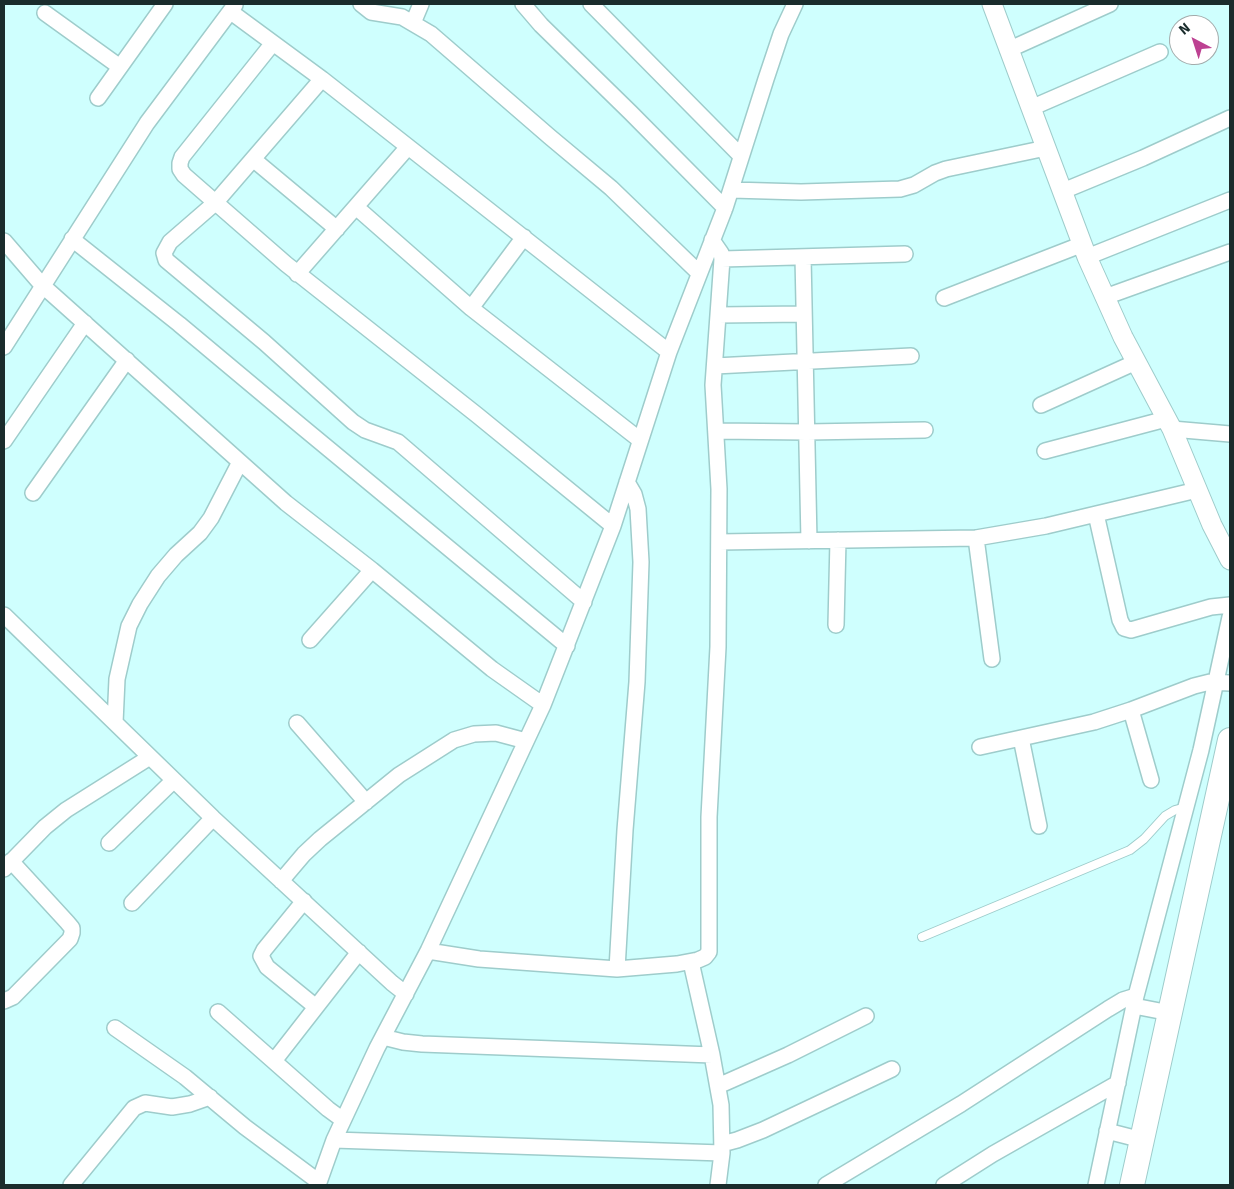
<!DOCTYPE html>
<style>
body{margin:0}
#map{position:relative;width:1234px;height:1189px;overflow:hidden;background:#cffffe;font-family:Signika,sans-serif}
canvas{display:block}
.frame{position:absolute;inset:0;border:5px solid #1a2c2c;pointer-events:none}
.north{position:absolute;left:1169px;top:15px;width:50px;height:50px;box-sizing:border-box;background:#fff;border:1px solid #a3abab;border-radius:50%;rotate:320deg;font-size:14px;font-weight:700;line-height:20px;text-align:center;color:#1a2c2c}
.north::after{content:'';display:block;margin:auto;width:18px;height:22px;background:#bd4192;clip-path:polygon(50% 0,100% 100%,50% 72%,0 100%)}
</style>
<div id="map">
<canvas width="1234" height="1189"></canvas>
<div class="frame"></div>
<div class="north">N</div>
</div>
<script>
const ctx = document.querySelector('canvas').getContext('2d');
ctx.lineJoin = 'round';
function poly(rows) {
  const path = new Path2D();
  for (const r of rows) {
    path.moveTo(r[0], r[1]);
    for (let i = 2; i < r.length; i += 2) path.lineTo(r[i], r[i + 1]);
  }
  return path;
}
function stroke(path, color, width, dash) {
  ctx.strokeStyle = color;
  ctx.lineWidth = width;
  ctx.lineCap = dash ? 'butt' : 'round';
  ctx.setLineDash(dash || []);
  ctx.stroke(path);
}
const service = poly([
 [922,937,1130,850,1144,839,1165,816,1175,810,1186,807]
]);
const minor = poly([
 [361,4,371,12,402,17,431,34,550,137,611,188,699,273],
 [523,4,541,25,631,113,725,208],
 [591,4,741,156],
 [231,12,322,79,669,352],
 [45,13,120,67],
 [413,23,421,4],
 [273,43,182,157,180,163,180,169,184,175,286,264,477,415,613,526],
 [1008,50,1110,4],
 [322,79,215,203,170,242,164,253,166,260,264,342,353,422,365,430,398,442,584,602],
 [98,98,165,4],
 [1031,108,1160,52],
 [253,159,337,229],
 [732,190,801,192,900,189,914,185,935,173,946,169,1046,148],
 [1063,191,1143,158,1230,118],
 [356,207,471,308,640,440],
 [72,239,179,324,301,426,567,646],
 [4,241,42,285,286,503,372,570,492,669,543,705],
 [803,257,809,541],
 [1087,257,1230,200],
 [722,259,905,254],
 [297,274,408,147],
 [1105,297,1230,252],
 [944,298,1083,244],
 [471,308,524,237],
 [718,315,804,314],
 [4,347,147,123,235,5],
 [715,366,911,356],
 [1041,405,1136,362],
 [1172,429,1230,434],
 [716,431,807,432,925,430],
 [4,441,85,323],
 [1045,451,1166,419],
 [33,493,127,360],
 [1096,514,1120,620,1124,628,1131,630,1211,607,1230,605],
 [976,538,992,659],
 [719,542,976,538,1046,526,1197,490],
 [4,615,213,818,392,983,406,994],
 [836,625,838,540],
 [310,640,372,570],
 [1131,710,1151,780],
 [115,723,117,679,129,626,140,604,158,576,176,555,200,533,211,518,240,462],
 [297,723,366,802],
 [1021,738,1039,826],
 [980,747,1094,722,1131,710,1194,686,1210,682,1230,683],
 [109,843,174,780],
 [4,869,45,827,66,810,150,757],
 [281,881,304,854,320,839,399,775,454,740,474,734,496,733,526,741],
 [304,901,264,950,261,956,267,967,316,1007],
 [132,903,213,818],
 [428,951,479,959,617,969,677,964,698,960,705,957,709,952,709,817,718,647,719,489,713,385,722,259,721,253,712,240],
 [691,962,712,1055,721,1105,722,1153,718,1185],
 [617,969,625,830,637,682,641,562,638,509,634,494,627,482],
 [4,1001,13,997,70,939,72,933,72,928,67,922,11,861],
 [1134,1006,1170,1013],
 [218,1012,328,1109,343,1120],
 [115,1028,185,1077,245,1127,319,1182],
 [383,1037,403,1042,422,1044,712,1055],
 [274,1061,359,952],
 [718,1086,788,1055,866,1016],
 [1107,1131,1142,1140],
 [334,1140,722,1153],
 [722,1144,737,1140,763,1130,892,1069],
 [71,1185,134,1108,145,1103,172,1107,190,1104,210,1097],
 [318,1185,334,1140,377,1048,428,951,543,705,613,526,669,352,725,208,766,79,781,34,795,4],
 [826,1185,961,1104,1108,1009,1123,1000,1136,996],
 [944,1185,993,1154,1118,1083],
 [1096,1185,1136,996,1201,750,1230,617]
]);
const tertiary = poly([
 [992,4,1087,257,1123,337,1172,429,1212,525,1230,560]
]);
const primary = poly([
 [1132,1185,1230,740]
]);
stroke(service, '#9ecccb', 10);
stroke(minor, '#9ecccb', 18);
stroke(tertiary, '#9ecccb', 21);
stroke(primary, '#9ecccb', 26);
stroke(service, '#fff', 8);
stroke(minor, '#fff', 15);
stroke(tertiary, '#fff', 19);
stroke(primary, '#fff', 24);
</script>
